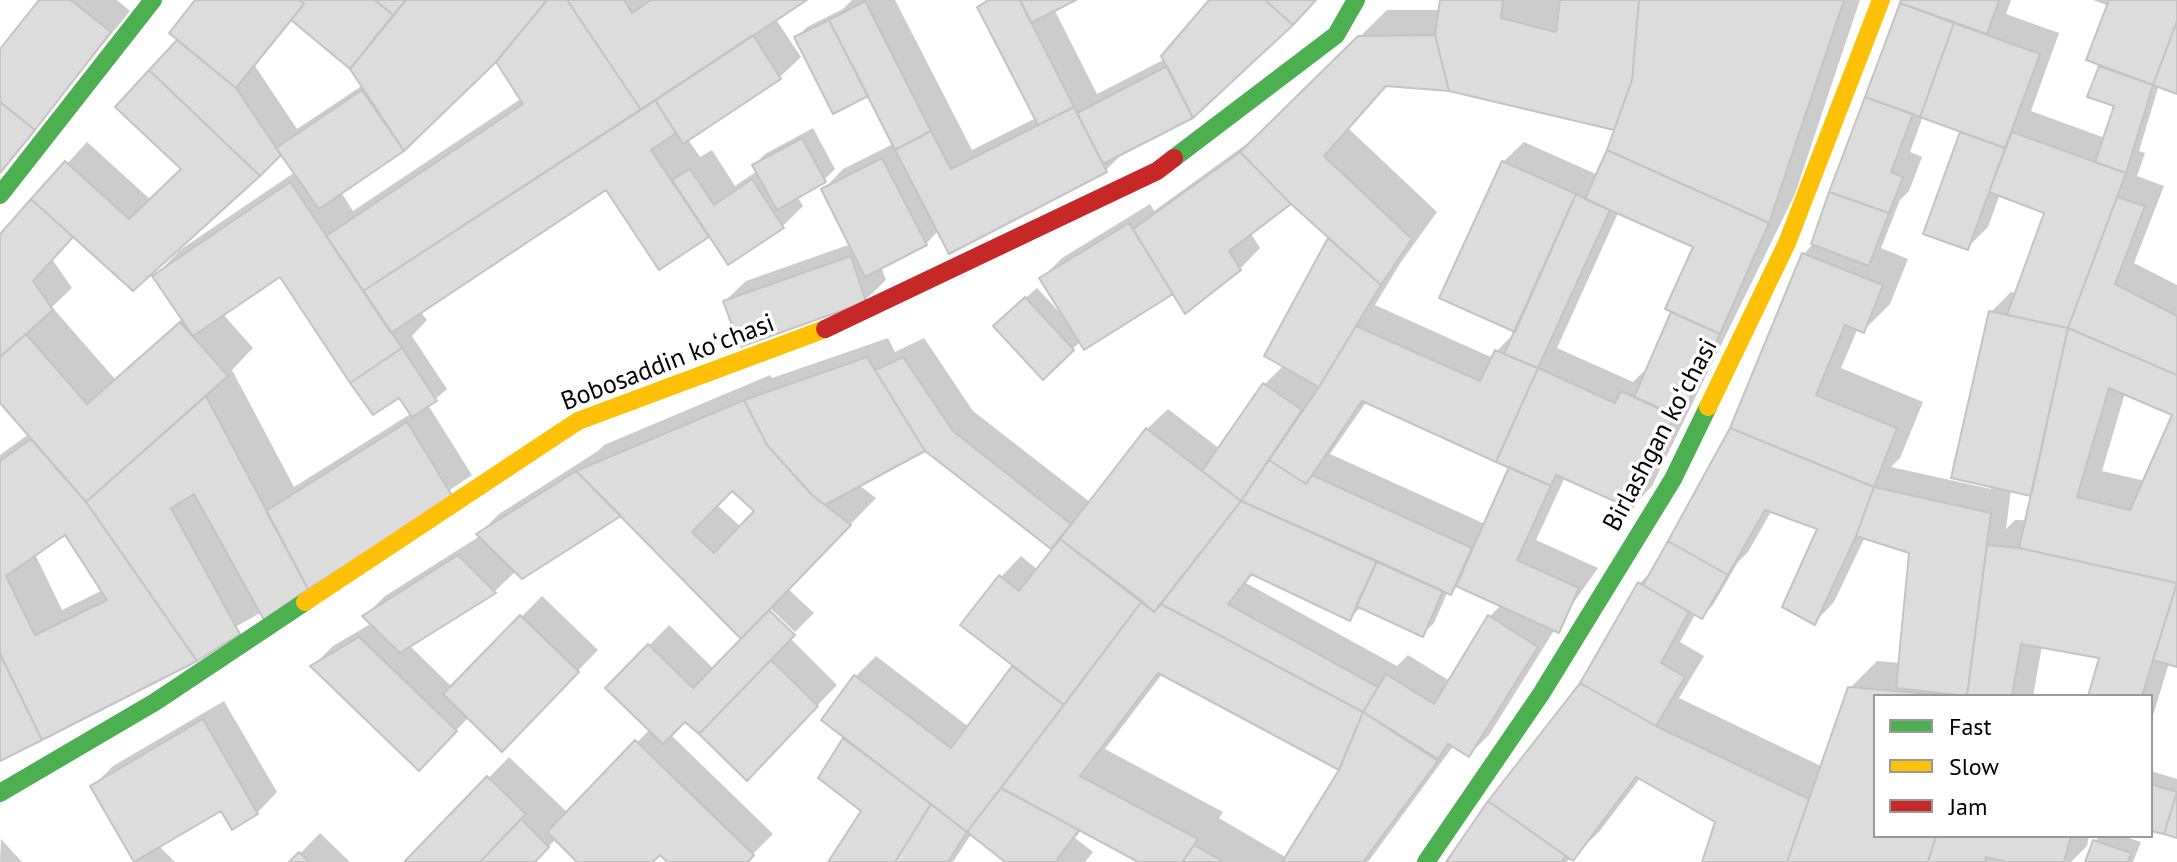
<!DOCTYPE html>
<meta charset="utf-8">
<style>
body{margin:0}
#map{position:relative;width:2177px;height:862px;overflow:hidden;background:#fff;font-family:"PT Sans",sans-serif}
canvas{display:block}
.legend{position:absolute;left:1873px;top:694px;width:280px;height:144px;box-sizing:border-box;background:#fff;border:2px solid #999;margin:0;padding:10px 14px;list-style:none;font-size:24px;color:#000}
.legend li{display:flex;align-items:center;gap:16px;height:40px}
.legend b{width:40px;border:2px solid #999}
</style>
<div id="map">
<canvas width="2177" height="862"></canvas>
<ul class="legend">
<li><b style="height:10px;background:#4caf50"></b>Fast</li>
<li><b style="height:10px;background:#ffc107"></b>Slow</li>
<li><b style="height:10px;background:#c62828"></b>Jam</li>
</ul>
</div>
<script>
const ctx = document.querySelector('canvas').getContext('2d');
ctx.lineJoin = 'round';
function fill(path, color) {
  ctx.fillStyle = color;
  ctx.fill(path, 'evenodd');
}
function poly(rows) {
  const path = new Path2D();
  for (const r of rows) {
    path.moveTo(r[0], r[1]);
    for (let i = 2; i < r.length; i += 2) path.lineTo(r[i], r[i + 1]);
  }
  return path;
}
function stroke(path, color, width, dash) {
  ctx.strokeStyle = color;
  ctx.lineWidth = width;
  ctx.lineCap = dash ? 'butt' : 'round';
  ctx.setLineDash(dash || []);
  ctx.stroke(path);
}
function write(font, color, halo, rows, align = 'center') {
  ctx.font = font + ' "PT Sans",sans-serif';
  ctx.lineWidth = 7;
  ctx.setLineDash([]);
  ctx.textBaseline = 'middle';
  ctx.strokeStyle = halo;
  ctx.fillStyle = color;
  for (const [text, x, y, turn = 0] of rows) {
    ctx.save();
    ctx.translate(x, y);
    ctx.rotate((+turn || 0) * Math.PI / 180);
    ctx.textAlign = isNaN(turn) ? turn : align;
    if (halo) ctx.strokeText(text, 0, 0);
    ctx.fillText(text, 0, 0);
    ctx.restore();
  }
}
fill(poly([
 [42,0,117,0,130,11,0,171,0,53],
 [198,0,803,0,775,18,801,57,780,77,687,138,700,157,712,150,735,186,757,171,754,165,765,154,813,128,835,169,824,180,797,196,803,206,783,226,728,262,709,233,707,235,606,187,420,311,427,320,412,336,447,389,428,405,472,475,307,587,0,758,0,455,29,434,0,400,0,237,87,142,151,200,183,169,118,107,180,40],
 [293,19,352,68,363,85,297,129,255,66],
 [496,59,522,98,353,211,341,192,403,150],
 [282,152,295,172,180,250,155,276,183,318,115,379,52,307,72,288,52,259,74,235,133,289],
 [281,274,400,395,412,413,294,487,232,370,253,348,222,313],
 [66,532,103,590,62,610,35,554],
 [852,0,895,0,972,150,1036,118,979,7,986,0,1072,0,1054,9,1097,94,1165,59,1212,0,1315,0,1125,151,1106,170,939,230,926,244,881,266,886,280,865,300,725,301,746,281,851,244,823,190,843,169,895,143,869,93,796,38,807,27,843,9],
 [1442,0,1860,0,1795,194,1652,486,1632,507,1565,477,1536,540,1598,568,1555,629,1489,735,1469,755,1454,745,1368,862,1142,862,1082,829,1075,838,1093,852,1085,862,1009,862,972,833,953,862,831,862,864,811,820,778,846,737,824,720,856,676,876,656,969,727,1015,666,1001,577,1021,556,1038,570,1054,549,925,448,859,485,876,498,788,589,814,613,795,632,770,608,767,611,792,635,790,638,837,685,747,778,685,719,670,734,773,834,746,861,747,862,670,862,660,852,651,862,580,862,556,839,533,862,407,862,509,757,568,813,650,729,608,688,669,625,714,669,743,639,620,514,516,571,495,591,409,645,452,687,542,596,598,650,522,729,469,717,439,748,313,666,333,646,372,623,365,616,385,596,480,536,479,534,499,514,598,451,604,445,770,375,772,378,888,338,895,352,924,338,973,411,1090,502,1147,429,1168,409,1220,449,1265,384,1284,365,1267,355,1331,237,1291,202,1250,232,1260,248,1240,269,1174,291,1081,341,1043,377,1006,315,1037,288,1062,315,1064,313,1042,278,1062,258,1150,204,1154,211,1263,132,1387,10,1441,10],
 [1388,84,1449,89,1617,129,1598,175,1524,142,1503,162,1517,330,1497,351,1493,358,1375,305,1401,262,1437,212,1349,129],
 [1619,211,1696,246,1674,311,1647,374,1643,372,1633,382,1557,348],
 [1367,401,1511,466,1485,524,1330,454],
 [733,488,757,511,741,527,717,505],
 [1254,573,1350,618,1361,607,1423,634,1434,623,1448,591,1451,592,1458,585,1501,605,1489,617,1450,681,1408,655,1397,666,1246,583],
 [1163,673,1341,769,1287,858,1219,818,1223,812,1105,749],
 [1902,0,2011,0,2006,14,2059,33,2031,111,2105,138,2116,105,2101,67,2104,65,2109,6,2093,0,2177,0,2177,92,2159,85,2139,151,2145,153,2137,176,2164,186,2134,263,2177,285,2177,665,2169,663,2151,722,2151,696,2090,696,2102,657,2042,646,2033,696,1875,696,1875,836,2089,836,2087,846,2071,862,2016,862,2002,859,2001,862,1704,862,1717,821,1641,777,1599,832,1567,862,1448,862,1582,684,1640,583,1655,568,1733,428,1804,254,1812,245],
 [1923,116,1963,131,1925,233,1967,248,1988,227,2000,194,2047,212,2017,293,2011,292,1991,312,1991,489,1891,467,1900,458,1923,402,1841,368,1858,328,1863,331,1890,304,1908,259,1881,248,1900,200,1909,191,1922,157,1910,152],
 [2125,393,2174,414,2145,481,2102,471],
 [2011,489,2033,494,2027,520,2015,520,2006,529],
 [1772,510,1820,528,1814,623,1834,602,1865,537,1912,551,1901,663,1877,661,1850,688,1823,767,1679,698,1704,656,1680,642,1696,613,1702,616,1713,605,1738,562,1748,552],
 [224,701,277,792,257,813,222,808,158,845,175,862,137,862,93,786,113,766],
 [2151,771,2177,779,2177,836,2151,829],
 [320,833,350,862,292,862],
 [2100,836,2123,836,2141,842,2133,862,2087,862,2095,841],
 [1,839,22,862,0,862]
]), '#0003');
const building = poly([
 [39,0,71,0,111,32,35,130,0,102,0,49,39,0],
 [195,0,299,0,304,4,236,88,169,33,195,0],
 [299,0,375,0,393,15,350,69,291,20,304,4,299,0],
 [375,0,406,0,393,15,375,0],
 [406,0,547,0,496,62,404,151,350,69,406,0],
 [547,0,567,0,641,110,363,291,326,236,523,104,496,62,547,0],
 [567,0,624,0,632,13,651,0,807,0,641,110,567,0],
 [989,0,1020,0,1074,107,1038,125,977,7,989,0],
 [1020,0,1076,0,1031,23,1020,0],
 [1209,0,1265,0,1293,25,1193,118,1161,56,1209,0],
 [1265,0,1316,0,1293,25,1265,0],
 [1440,0,1503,0,1501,18,1556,32,1560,0,1639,0,1632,80,1614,130,1449,91,1435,35,1440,0],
 [1639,0,1844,0,1769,223,1607,150,1632,80,1639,0],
 [1901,0,1999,0,1987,34,1900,3,1901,0],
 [2109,0,2177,0,2177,21,2153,85,2086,60,2109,0],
 [865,1,931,131,895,150,829,20,865,1],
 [1900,3,1954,23,1920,117,1865,97,1900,3],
 [829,20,868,96,833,114,794,37,829,20],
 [2177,21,2177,94,2153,85,2177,21],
 [1954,23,2040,54,2005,148,1920,117,1954,23],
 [753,35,781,79,683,144,655,100,753,35],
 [1435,35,1449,91,1386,86,1324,156,1412,239,1381,285,1291,204,1240,152,1358,36,1435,35],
 [177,40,236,88,281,155,260,176,149,70,177,40],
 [1167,66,1193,118,1103,164,1077,113,1167,66],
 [2099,66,2153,85,2126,173,2095,162,2114,106,2087,97,2099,66],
 [149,70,260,176,133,291,31,199,65,161,129,219,181,169,115,107,149,70],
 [362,90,404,151,319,209,276,148,362,90],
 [1865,97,1913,114,1891,172,1903,177,1889,213,1829,192,1865,97],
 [655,100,676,133,651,150,709,237,659,270,606,190,391,333,363,291,655,100],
 [0,102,35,130,0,173,0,102],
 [1074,107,1107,172,949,254,895,150,931,131,951,169,1074,107],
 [1960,132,2005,148,1968,250,1923,234,1960,132],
 [2012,132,2126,173,2068,328,2007,315,2044,213,1989,192,2012,132],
 [802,138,826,182,777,210,752,165,802,138],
 [1607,150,1769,223,1720,334,1665,309,1693,247,1585,199,1607,150],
 [1240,152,1291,204,1229,251,1241,270,1185,314,1133,229,1240,152],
 [882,158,927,245,865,277,821,189,882,158],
 [1502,161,1576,194,1515,332,1439,298,1502,161],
 [690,169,714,205,752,179,784,228,728,265,672,180,690,169],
 [290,182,402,348,350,383,280,277,193,336,152,276,290,182],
 [1829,192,1889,213,1869,266,1811,244,1829,192],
 [1576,194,1610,210,1538,368,1504,354,1576,194],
 [2117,197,2145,206,2115,284,2177,316,2177,375,2068,328,2117,197],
 [31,199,73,237,33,281,53,310,0,357,0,234,31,199],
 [1129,223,1173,294,1084,350,1039,278,1129,223],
 [1328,238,1381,285,1319,387,1264,356,1328,238],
 [1802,253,1883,285,1864,333,1845,325,1816,395,1897,428,1874,487,1730,428,1802,253],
 [851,256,866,302,740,347,723,301,851,256],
 [1025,297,1074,350,1043,380,993,326,1025,297],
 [1989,311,2068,328,2031,496,1951,478,1989,311],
 [1671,312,1720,334,1681,419,1634,397,1671,312],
 [180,322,228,376,86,502,0,403,0,357,26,334,87,404,180,322],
 [1356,326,1480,381,1495,350,1538,368,1496,462,1362,401,1306,484,1269,460,1319,387,1356,326],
 [2068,328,2177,375,2177,583,2019,548,2068,328],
 [2109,388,2172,415,2130,510,2077,497,2109,388],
 [402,348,437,401,412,417,399,398,373,415,350,383,402,348],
 [867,357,925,451,825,505,812,495,767,445,744,400,867,357],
 [903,357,953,431,1071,524,1051,549,925,451,875,370,903,357],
 [1538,368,1615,403,1621,391,1675,415,1632,509,1556,475,1551,486,1496,462,1538,368],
 [1263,383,1302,410,1241,501,1202,471,1263,383],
 [206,396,308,589,264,620,194,494,171,508,240,634,197,661,86,502,206,396],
 [744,400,767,445,812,495,851,525,741,639,576,471,744,400],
 [732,491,754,511,714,553,692,532,732,491],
 [407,422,453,497,308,589,266,511,407,422],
 [1146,428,1241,501,1154,612,1060,539,1146,428],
 [1730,428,1874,487,1856,536,1815,625,1782,607,1817,529,1765,510,1728,575,1668,541,1730,428],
 [31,439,86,502,197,661,42,740,0,654,0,461,31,439],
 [65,535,107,600,35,635,6,576,65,535],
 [1269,460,1306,484,1312,475,1472,548,1451,595,1241,501,1269,460],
 [1509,467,1551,486,1517,560,1579,588,1559,633,1456,586,1509,467],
 [576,471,621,516,522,579,476,534,576,471],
 [1874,487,1991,513,1967,696,1896,688,1909,553,1856,536,1874,487],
 [1241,501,1377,561,1350,621,1251,574,1228,604,1378,687,1363,712,1161,604,1241,501],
 [1060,539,1142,601,1064,705,960,625,999,575,1019,591,1060,539],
 [1668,541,1728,575,1702,619,1643,585,1668,541],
 [1987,545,2019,548,2177,583,2142,696,2088,696,2099,658,2021,644,2012,696,1967,696,1987,545],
 [458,555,496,593,400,653,362,616,458,555],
 [1377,561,1443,591,1423,637,1356,606,1377,561],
 [1638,582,1689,612,1661,663,1685,677,1656,726,1580,683,1638,582],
 [2177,583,2177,667,2153,660,2177,583],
 [1142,601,1154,612,1161,604,1363,712,1339,770,1158,673,1080,776,1198,839,1182,862,1138,862,1001,788,1142,601],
 [769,610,795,635,699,734,685,722,663,744,605,688,648,644,693,688,769,610],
 [520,615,579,672,502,752,443,694,520,615],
 [1488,615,1538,647,1469,757,1448,744,1438,759,1363,712,1386,674,1434,704,1488,615],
 [359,637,457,731,419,771,310,666,359,637],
 [0,654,42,740,0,761,0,654],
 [771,660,818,706,747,781,699,734,771,660],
 [1012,666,1064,705,967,832,821,720,854,675,951,748,1012,666],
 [1580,683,1656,726,1809,799,1787,862,1702,862,1715,822,1636,777,1573,861,1488,801,1580,683],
 [1848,687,1954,696,1875,696,1875,836,1936,836,1928,862,1787,862,1848,687],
 [1363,712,1438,761,1363,862,1282,862,1339,770,1363,712],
 [203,719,258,814,232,830,221,811,134,862,90,786,203,719],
 [843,738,931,804,895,862,828,862,861,811,818,778,843,738],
 [635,740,754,855,748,862,667,862,660,855,653,862,577,862,547,832,635,740],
 [487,776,526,814,480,862,404,862,487,776],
 [2151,784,2177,792,2164,834,2151,831,2151,784],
 [1001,788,1079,830,1057,859,1061,862,1005,862,967,832,1001,788],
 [2177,792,2177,838,2164,834,2177,792],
 [1488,801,1566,856,1561,862,1446,862,1488,801],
 [931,804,967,832,948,862,895,862,931,804],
 [521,819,549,847,535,862,480,862,521,819],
 [1936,836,2071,836,2064,862,2008,862,1986,857,1985,862,1928,862,1936,836],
 [2093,840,2131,853,2128,862,2085,862,2093,840],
 [1194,845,1224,862,1182,862,1194,845],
 [299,852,309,862,289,862,299,852]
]);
fill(building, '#dcdcdc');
stroke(building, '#c4c4c4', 2);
stroke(poly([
 [1174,158,1336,35,1356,0],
 [0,195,153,0],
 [0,793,155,702,305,602],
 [1426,862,1541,694,1673,479,1708,407]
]), '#4caf50', 18);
stroke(poly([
 [1708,407,1787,243,1881,0],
 [305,602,578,421,825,329]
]), '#ffc107', 18);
stroke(poly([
 [825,329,1157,171,1174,158]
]), '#c62828', 18);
write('26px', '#000', '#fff', [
 ["Bobosaddin koʻchasi",668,363,-21],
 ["Birlashgan koʻchasi",1661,435,-62]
]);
</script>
